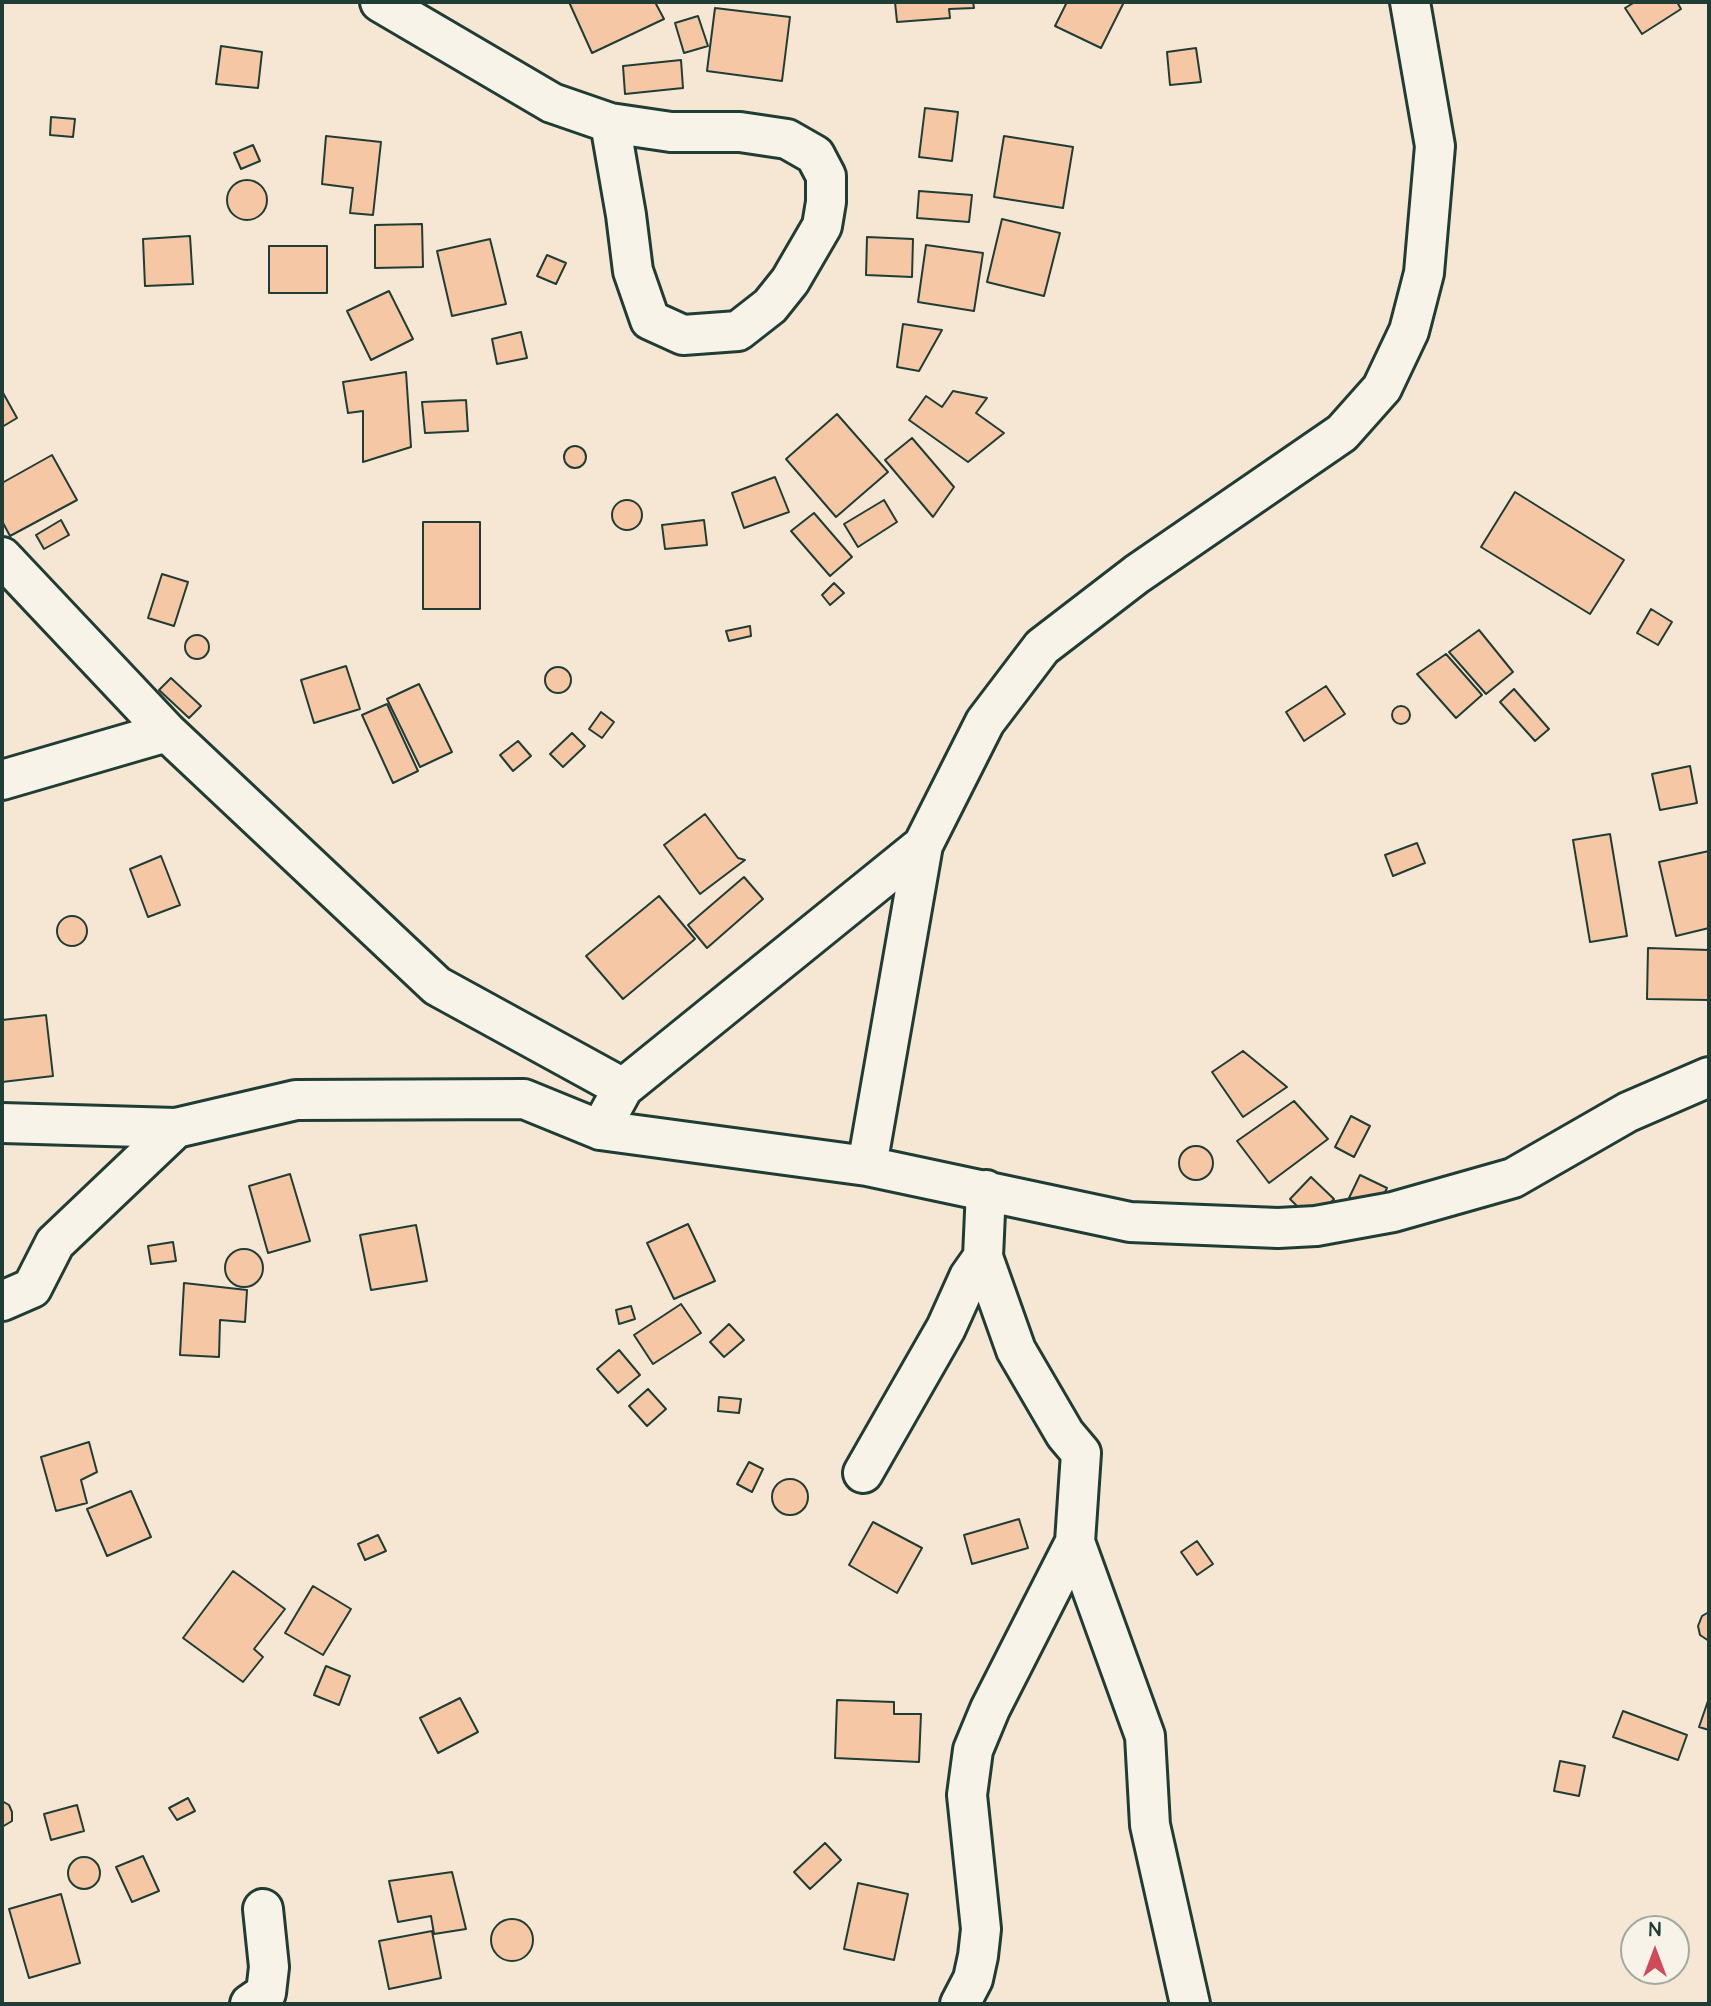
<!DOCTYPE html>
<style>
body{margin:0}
#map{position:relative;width:1711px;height:2006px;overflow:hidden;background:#f6e6d4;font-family:"Architects Daughter",sans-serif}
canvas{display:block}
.frame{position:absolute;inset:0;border:4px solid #1f3d34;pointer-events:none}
.north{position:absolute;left:1620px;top:1915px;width:70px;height:70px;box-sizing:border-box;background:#f7f3e8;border:2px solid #a1aaa0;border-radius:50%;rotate:0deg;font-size:19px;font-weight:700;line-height:28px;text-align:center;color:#1f3d34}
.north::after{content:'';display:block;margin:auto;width:24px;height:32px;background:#d1495b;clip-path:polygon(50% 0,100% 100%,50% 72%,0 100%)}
</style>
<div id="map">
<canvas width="1711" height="2006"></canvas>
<div class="frame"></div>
<div class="north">N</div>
</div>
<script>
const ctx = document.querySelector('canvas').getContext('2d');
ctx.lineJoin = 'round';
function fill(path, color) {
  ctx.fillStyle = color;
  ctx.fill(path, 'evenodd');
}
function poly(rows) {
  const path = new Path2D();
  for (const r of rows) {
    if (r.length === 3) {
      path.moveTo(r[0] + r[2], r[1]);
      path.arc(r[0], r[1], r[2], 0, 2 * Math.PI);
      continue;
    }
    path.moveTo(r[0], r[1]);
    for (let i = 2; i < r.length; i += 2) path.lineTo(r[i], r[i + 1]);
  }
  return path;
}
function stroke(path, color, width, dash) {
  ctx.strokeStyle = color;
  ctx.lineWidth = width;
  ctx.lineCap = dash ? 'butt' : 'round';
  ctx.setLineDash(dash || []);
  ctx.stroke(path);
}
const building = poly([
 [569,2,655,2,664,19,592,53,569,2],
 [895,2,973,2,974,8,949,9,950,18,897,22,895,2],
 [1067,2,1124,2,1101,48,1055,26,1067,2],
 [1635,2,1677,2,1681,9,1642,34,1625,8,1635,2],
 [715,8,790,17,782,81,707,71,715,8],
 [698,16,708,46,684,53,675,23,698,16],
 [221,46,262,52,258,88,216,84,221,46],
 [1196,48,1201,82,1170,85,1167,52,1196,48],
 [681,60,683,88,625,94,623,66,681,60],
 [925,108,958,112,952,161,919,157,925,108],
 [51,117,75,119,73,137,50,135,51,117],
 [326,136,381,142,373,215,350,213,353,188,322,184,326,136],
 [1004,136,1073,147,1063,208,994,197,1004,136],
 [253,145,260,161,241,169,234,153,253,145],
 [247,200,20],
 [919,191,972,195,969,222,917,218,919,191],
 [1002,219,1060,233,1044,296,987,282,1002,219],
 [422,224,423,267,375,268,375,225,422,224],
 [190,236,193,284,145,286,143,239,190,236],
 [867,237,913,239,912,277,866,275,867,237],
 [490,239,506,304,452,316,437,251,490,239],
 [926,245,983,253,974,311,918,302,926,245],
 [269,246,327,246,327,293,269,293,269,246],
 [547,255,566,263,556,284,537,276,547,255],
 [389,291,413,339,371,360,347,311,389,291],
 [903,324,942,330,919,371,897,367,903,324],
 [521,332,527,358,497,364,492,339,521,332],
 [406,372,411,447,363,462,363,411,348,413,343,382,406,372],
 [2,391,17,418,2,427,2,391],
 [953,391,987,398,976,413,1004,433,968,462,909,420,926,396,942,407,953,391],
 [466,400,468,431,425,433,422,402,466,400],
 [837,414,888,472,836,517,786,459,837,414],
 [912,438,954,487,933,517,885,460,912,438],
 [575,457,11],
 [52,455,77,500,10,536,2,521,2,483,52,455],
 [775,477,789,512,744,528,732,493,775,477],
 [1515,492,1624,560,1590,614,1481,547,1515,492],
 [884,500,897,522,858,547,844,524,884,500],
 [627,515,15],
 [814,513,852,557,830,576,791,531,814,513],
 [61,520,69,535,44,549,36,535,61,520],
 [704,520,707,545,665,549,662,525,704,520],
 [423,522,480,522,480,609,423,609,423,522],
 [162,574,188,582,174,626,148,618,162,574],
 [834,583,844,593,830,605,822,595,834,583],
 [1651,609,1672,622,1658,645,1637,633,1651,609],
 [750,626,751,636,729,641,726,631,750,626],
 [1479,630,1513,672,1486,694,1449,652,1479,630],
 [197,647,12],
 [1446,654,1482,695,1456,718,1417,674,1446,654],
 [346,666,360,709,314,723,301,680,346,666],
 [558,680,13],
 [171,678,201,706,189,718,159,690,171,678],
 [419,684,452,752,420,767,387,699,419,684],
 [1326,686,1345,714,1304,741,1286,712,1326,686],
 [1514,689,1549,729,1535,741,1500,702,1514,689],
 [387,704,418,771,393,783,362,715,387,704],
 [1401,715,9],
 [601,712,614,722,602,738,589,729,601,712],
 [572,733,585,746,563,767,550,754,572,733],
 [518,741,531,756,513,771,500,755,518,741],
 [1690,766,1697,803,1660,810,1652,774,1690,766],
 [705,814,738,858,745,860,700,894,664,845,705,814],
 [1610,834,1627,936,1590,942,1573,840,1610,834],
 [1417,843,1425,863,1393,876,1385,855,1417,843],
 [1709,851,1709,928,1676,936,1659,862,1709,851],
 [161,856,180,905,148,917,130,869,161,856],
 [744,877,763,899,707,948,688,925,744,877],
 [659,896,695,939,623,999,586,956,659,896],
 [72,931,15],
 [1648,948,1709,950,1709,1000,1647,999,1648,948],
 [46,1015,53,1076,2,1082,2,1020,46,1015],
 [1243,1051,1287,1087,1243,1117,1212,1072,1243,1051],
 [1294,1101,1328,1139,1269,1183,1237,1141,1294,1101],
 [1351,1116,1370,1126,1354,1157,1335,1147,1351,1116],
 [1196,1163,17],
 [290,1174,310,1241,268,1253,249,1186,290,1174],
 [1360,1175,1387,1188,1376,1211,1349,1198,1360,1175],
 [1311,1177,1334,1199,1313,1222,1290,1199,1311,1177],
 [688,1224,715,1281,674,1299,647,1243,688,1224],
 [416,1225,427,1281,371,1290,360,1235,416,1225],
 [173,1242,176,1261,151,1264,148,1246,173,1242],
 [244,1268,19],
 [184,1283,247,1290,245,1322,220,1320,219,1357,180,1355,184,1283],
 [681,1304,701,1333,653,1364,634,1335,681,1304],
 [631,1306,635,1319,619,1324,616,1310,631,1306],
 [729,1324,744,1340,724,1357,710,1342,729,1324],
 [619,1350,640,1375,618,1393,597,1369,619,1350],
 [648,1389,666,1409,647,1426,629,1406,648,1389],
 [719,1397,741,1399,739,1413,718,1411,719,1397],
 [89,1442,97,1472,81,1480,87,1503,56,1511,41,1457,89,1442],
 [749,1462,763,1469,752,1492,737,1484,749,1462],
 [790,1497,18],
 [131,1491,151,1537,107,1556,87,1509,131,1491],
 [1019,1519,1028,1548,972,1564,964,1535,1019,1519],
 [873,1522,922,1548,897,1593,849,1565,873,1522],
 [378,1535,386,1551,365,1560,358,1544,378,1535],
 [1197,1541,1213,1564,1197,1575,1181,1552,1197,1541],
 [233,1571,285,1609,254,1649,263,1657,243,1682,183,1638,233,1571],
 [313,1586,351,1609,323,1655,285,1633,313,1586],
 [1709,1612,1709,1641,1700,1635,1698,1626,1702,1616,1709,1612],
 [326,1666,350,1676,339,1705,314,1695,326,1666],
 [460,1698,478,1732,438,1753,420,1718,460,1698],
 [1709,1698,1709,1730,1699,1727,1709,1698],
 [837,1700,894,1702,894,1714,921,1714,919,1762,835,1758,837,1700],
 [1623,1711,1687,1735,1678,1760,1613,1737,1623,1711],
 [1560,1761,1585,1766,1579,1796,1554,1791,1560,1761],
 [188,1798,195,1811,177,1820,169,1808,188,1798],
 [2,1801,9,1805,12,1812,12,1821,2,1827,2,1801],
 [77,1805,84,1831,51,1840,44,1814,77,1805],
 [825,1843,841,1860,810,1889,794,1872,825,1843],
 [143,1856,159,1891,132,1902,116,1867,143,1856],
 [84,1873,16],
 [452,1872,466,1929,434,1934,431,1916,398,1922,389,1881,452,1872],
 [858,1883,908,1894,894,1960,844,1949,858,1883],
 [61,1894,80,1963,29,1978,9,1909,61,1894],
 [512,1940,21],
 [432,1931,441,1978,389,1989,379,1941,432,1931]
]);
fill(building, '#f5c7a5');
stroke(building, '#1f3d34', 2);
const minor = poly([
 [380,2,552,103,610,123,671,132,740,132,787,139,815,155,826,176,826,202,822,226,790,281,770,306,738,331,683,335,650,320,633,271,626,215,610,123],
 [2,557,167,732,437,986,623,1088,600,1130],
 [2,780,167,732],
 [623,1088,923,845],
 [2,1123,176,1128,296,1100,524,1099,600,1130,867,1166,1130,1222,1278,1228,1316,1226,1393,1212,1513,1178,1628,1112,1709,1077],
 [867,1166,923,845,985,722,1042,647,1137,574,1342,433,1382,388,1409,331,1424,273,1435,146,1410,2],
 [986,1190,983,1257,1016,1350,1065,1434,1081,1453,1075,1542,1145,1736,1150,1825,1190,2004],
 [2,1301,32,1288,55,1243,176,1128],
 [863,1473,946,1328,969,1277,983,1257],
 [250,2004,266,1993,269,1967,263,1909],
 [960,2004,973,1979,978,1956,981,1929,967,1795,973,1750,990,1709,1075,1542]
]);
stroke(minor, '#1f3d34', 44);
stroke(minor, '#f7f3e8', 38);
</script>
